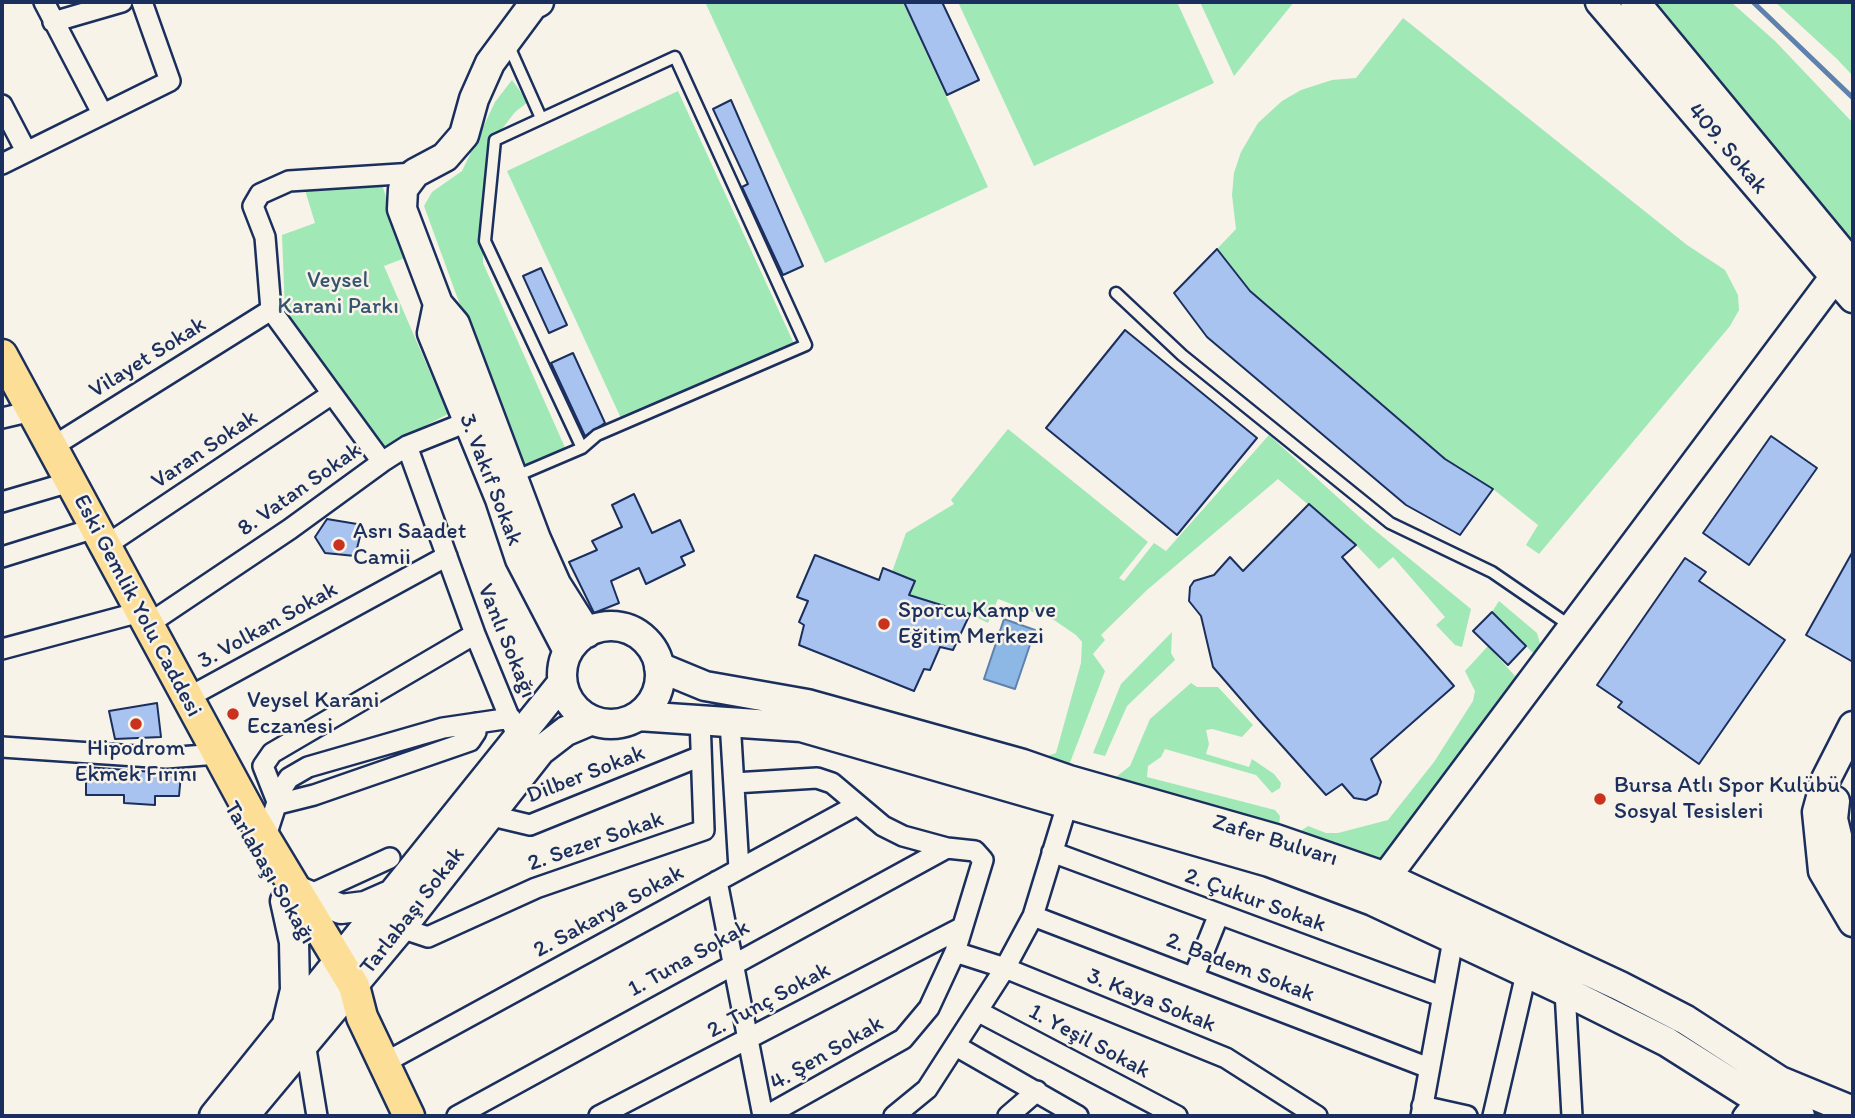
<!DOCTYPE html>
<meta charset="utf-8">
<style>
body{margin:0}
#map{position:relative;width:1855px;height:1118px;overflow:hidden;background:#f7f3e8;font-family:Itim,sans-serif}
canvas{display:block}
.frame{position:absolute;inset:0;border:4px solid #1b2f5e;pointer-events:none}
</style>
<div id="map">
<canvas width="1855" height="1118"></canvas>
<div class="frame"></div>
</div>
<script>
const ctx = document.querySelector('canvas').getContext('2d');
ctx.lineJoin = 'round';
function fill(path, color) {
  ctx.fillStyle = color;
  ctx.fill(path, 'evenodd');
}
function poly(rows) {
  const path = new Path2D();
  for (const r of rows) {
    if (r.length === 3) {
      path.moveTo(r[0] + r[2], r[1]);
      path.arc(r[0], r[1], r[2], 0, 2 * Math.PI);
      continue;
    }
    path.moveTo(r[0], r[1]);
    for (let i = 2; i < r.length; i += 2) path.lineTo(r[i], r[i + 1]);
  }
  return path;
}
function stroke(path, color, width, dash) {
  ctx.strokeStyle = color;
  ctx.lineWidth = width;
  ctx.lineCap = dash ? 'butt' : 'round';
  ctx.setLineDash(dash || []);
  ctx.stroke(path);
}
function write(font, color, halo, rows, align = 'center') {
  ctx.font = font + ' Itim,sans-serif';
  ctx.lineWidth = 5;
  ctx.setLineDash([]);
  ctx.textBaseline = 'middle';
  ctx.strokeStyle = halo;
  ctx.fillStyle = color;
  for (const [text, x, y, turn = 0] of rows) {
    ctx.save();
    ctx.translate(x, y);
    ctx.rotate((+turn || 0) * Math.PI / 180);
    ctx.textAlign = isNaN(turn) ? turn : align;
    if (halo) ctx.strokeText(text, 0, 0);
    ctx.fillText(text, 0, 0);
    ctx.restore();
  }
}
fill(poly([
 [710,2,903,2,988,187,825,263,706,4],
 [958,2,1177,2,1214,83,1034,166],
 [1200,2,1294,2,1234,76],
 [1645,2,1731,2,1775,41,1853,123,1853,245],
 [1775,2,1853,2,1853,76,1837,59],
 [1403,18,1687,245,1725,270,1738,295,1739,310,1730,326,1539,554,1526,545,1538,525,1493,489,1445,459,1250,291,1217,249,1236,229,1232,195,1234,173,1241,152,1258,123,1282,101,1301,90,1332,80,1356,78],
 [512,80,528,102,515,112,492,142,486,164,483,263,567,452,519,467,424,206,432,192,462,171,495,102],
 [678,91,796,348,625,427,507,171],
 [382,184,405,258,384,266,448,414,384,447,285,312,282,235,315,223,305,190],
 [1008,429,1148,542,1119,578,1124,581,1154,543,1166,551,1269,435,1366,523,1471,609,1462,647,1455,645,1436,625,1445,617,1393,557,1379,569,1356,545,1278,479,1147,590,1101,635,1105,640,1093,654,1105,671,1066,773,1039,759,1056,753,1081,663,1082,642,1076,635,1054,620,998,599,988,623,970,614,909,595,915,581,892,572,906,533,954,504,951,500],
 [1499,601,1537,633,1543,654,1376,871,1298,833,1308,826,1326,833,1338,833,1388,820,1434,762,1473,701,1475,691,1465,671,1488,646,1515,676,1536,656,1492,612],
 [1172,632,1171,653,1175,660,1127,706,1105,756,1093,753,1121,684],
 [1191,683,1197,687,1218,687,1253,725,1242,737,1212,729,1206,730,1209,744,1206,754,1249,767,1252,759,1274,774,1281,783,1280,788,1272,793,1256,775,1165,749,1161,757,1148,766,1147,777,1275,810,1280,816,1279,826,1111,781,1130,766,1150,719]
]), '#a0e8b6');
const water = poly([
 [1004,619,1035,630,1015,689,984,679,1004,619]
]);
fill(water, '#8db7e4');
stroke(water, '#5f81ae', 2);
stroke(poly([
 [1753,2,1853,98]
]), '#5f81ae', 5);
const building = poly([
 [904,2,942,2,979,80,947,95,904,2],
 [731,100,803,266,783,275,742,187,748,184,713,109,731,100],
 [1217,249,1250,291,1445,459,1493,489,1460,535,1406,505,1207,337,1174,293,1217,249],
 [541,268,567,325,549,333,523,276,541,268],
 [1125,330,1257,438,1177,535,1046,428,1125,330],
 [573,353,605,423,585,436,551,363,573,353],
 [1771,436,1817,468,1749,565,1703,533,1771,436],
 [634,494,652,533,680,520,694,551,681,557,685,565,646,584,639,568,611,581,619,603,594,613,569,562,597,550,592,541,622,527,612,505,634,494],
 [1309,504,1356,545,1342,557,1454,686,1371,759,1381,782,1377,794,1366,800,1354,798,1342,784,1326,795,1258,719,1213,667,1201,616,1189,601,1190,587,1194,581,1214,575,1230,557,1243,571,1309,504],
 [327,519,363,525,355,556,325,553,315,537,327,519],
 [1853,551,1853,662,1806,635,1853,551],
 [815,555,879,580,883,568,915,581,909,595,970,614,953,650,940,647,930,670,924,669,914,691,799,645,804,625,799,622,808,601,797,597,815,555],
 [1685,558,1706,572,1699,581,1785,640,1699,764,1618,707,1622,702,1597,685,1685,558],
 [1492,612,1526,646,1508,665,1473,631,1492,612],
 [157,703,161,737,115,739,109,711,157,703],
 [86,767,181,774,179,796,155,796,155,805,124,803,124,795,86,795,86,767]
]);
fill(building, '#a9c3f0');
stroke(building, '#1b2f5e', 2);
const lane = poly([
 [508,44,541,118],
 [1116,293,1182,355,1390,523,1492,572,1572,627],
 [514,477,582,448,597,435,806,345,675,57,495,140,485,241,582,448]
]);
const street = poly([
 [44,2,102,113],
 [53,22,122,2],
 [2,105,26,151],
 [2,164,170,81,142,2],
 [271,310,265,237,253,206,260,194,289,181,415,173],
 [271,310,382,462],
 [2,418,32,411],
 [407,446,475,634,517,736],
 [52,447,271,310],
 [2,502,70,482],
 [105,546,332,394],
 [2,557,95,528],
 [147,625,290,529,382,462,407,446,477,418],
 [2,649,140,612],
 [187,698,447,556],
 [730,721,739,869],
 [2,747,166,758,205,755],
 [734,783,817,778,832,783,883,826,903,836,947,848,975,851,983,860,955,952,929,1008,903,1039,766,1116],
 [278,804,263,766,272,753,475,634],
 [278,804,314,795,470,741,476,732,476,723],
 [488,815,530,825,701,756],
 [265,839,281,790,289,778,308,767,443,728,511,718],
 [1052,852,1441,996],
 [717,881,763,1116],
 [307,896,390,858],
 [1033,916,1429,1068],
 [401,928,428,937,536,888,704,830,700,719],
 [955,952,1005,968,1226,1058,1317,1116],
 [1194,976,1219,914],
 [1565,991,1572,1116],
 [979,1012,1177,1116],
 [305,1043,317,1116],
 [956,1046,1078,1116],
 [384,1063,857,805],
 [1422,1106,1467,1116],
 [457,1116,947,848],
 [599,1116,961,928],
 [894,1116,927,1089,1005,968,1033,916,1067,805],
 [1008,1116,1037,1091],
 [1421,1116,1453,940],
 [1493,1116,1526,974],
 [1743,1116,1757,1099]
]);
const secondary = poly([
 [539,2,533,5,490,63,474,99,464,135,445,157,415,173,403,189,402,209,438,304,455,324,536,539,556,584,587,633],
 [1600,2,1853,298],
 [1635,2,1853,266],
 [438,304,432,333,500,499,520,559,568,651],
 [611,675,49],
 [659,667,705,686,807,704,1023,764,1069,780,1276,839,1386,877,1620,986,1686,1020,1780,1081,1853,1111],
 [638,716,801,727,1269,862,1373,901,1565,991,1667,1042,1757,1099,1800,1116],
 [1853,726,1826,779,1817,812,1823,871,1853,922],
 [1835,801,1833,819,1844,865,1853,885],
 [294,889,341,909,365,906,390,895],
 [1378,892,1386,877,1848,259],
 [285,901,294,942,295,990,288,1019],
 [214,1116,562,683],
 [244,1116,401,928,540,751,566,731,592,720]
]);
const primary = poly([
 [2,355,254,820,354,986,362,1017,409,1116]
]);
stroke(lane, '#1b2f5e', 15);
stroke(street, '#1b2f5e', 24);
stroke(secondary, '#1b2f5e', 33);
stroke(primary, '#1b2f5e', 35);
stroke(lane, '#f7f3e8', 10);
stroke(street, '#f7f3e8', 19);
stroke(secondary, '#f7f3e8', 28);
stroke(primary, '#fcde96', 30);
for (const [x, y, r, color] of [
 [339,545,7,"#c8321e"],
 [884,624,7,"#c8321e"],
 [233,714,7,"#c8321e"],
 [136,724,7,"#c8321e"],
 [1600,799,7,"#c8321e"]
]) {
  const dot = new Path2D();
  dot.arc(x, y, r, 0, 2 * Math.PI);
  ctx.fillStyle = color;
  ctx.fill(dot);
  stroke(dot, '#f7f3e8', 2.5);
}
write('23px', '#1b2f5e', '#f7f3e8', [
 ["409. Sokak",1727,149,50],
 ["Vilayet Sokak",148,358,-32],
 ["Varan Sokak",205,450,-34],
 ["3. Vakıf Sokak",490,480,69],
 ["8. Vatan Sokak",300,490,-35],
 ["Eski Gemlik Yolu Caddesi",137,606,62],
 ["3. Volkan Sokak",268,626,-29],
 ["Vanlı Sokağı",506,641,68],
 ["Dilber Sokak",586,775,-21],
 ["Zafer Bulvarı",1275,841,17],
 ["2. Sezer Sokak",596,842,-19],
 ["Tarlabaşı Sokağı",269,873,60],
 ["2. Çukur Sokak",1255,901,20],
 ["Tarlabaşı Sokak",413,911,-52],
 ["2. Sakarya Sokak",609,912,-29],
 ["1. Tuna Sokak",689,959,-29],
 ["2. Badem Sokak",1240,968,21],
 ["2. Tunç Sokak",769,1001,-28],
 ["3. Kaya Sokak",1151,1001,22],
 ["1. Yeşil Sokak",1089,1042,28],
 ["4. Şen Sokak",827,1054,-30]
]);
write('23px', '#365470', '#f7f3e8', [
 ["Veysel",338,281],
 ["Karani Parkı",338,307]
]);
write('23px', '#1b2f5e', '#f7f3e8', [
 ["Asrı Saadet",353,532],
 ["Camii",353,558],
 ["Sporcu Kamp ve",898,611],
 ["Eğitim Merkezi",898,637],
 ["Veysel Karani",247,701],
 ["Eczanesi",247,727],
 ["Hipodrom",136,749,"center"],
 ["Ekmek Fırını",136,775,"center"],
 ["Bursa Atlı Spor Kulübü",1614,786],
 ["Sosyal Tesisleri",1614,812]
], 'left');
</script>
